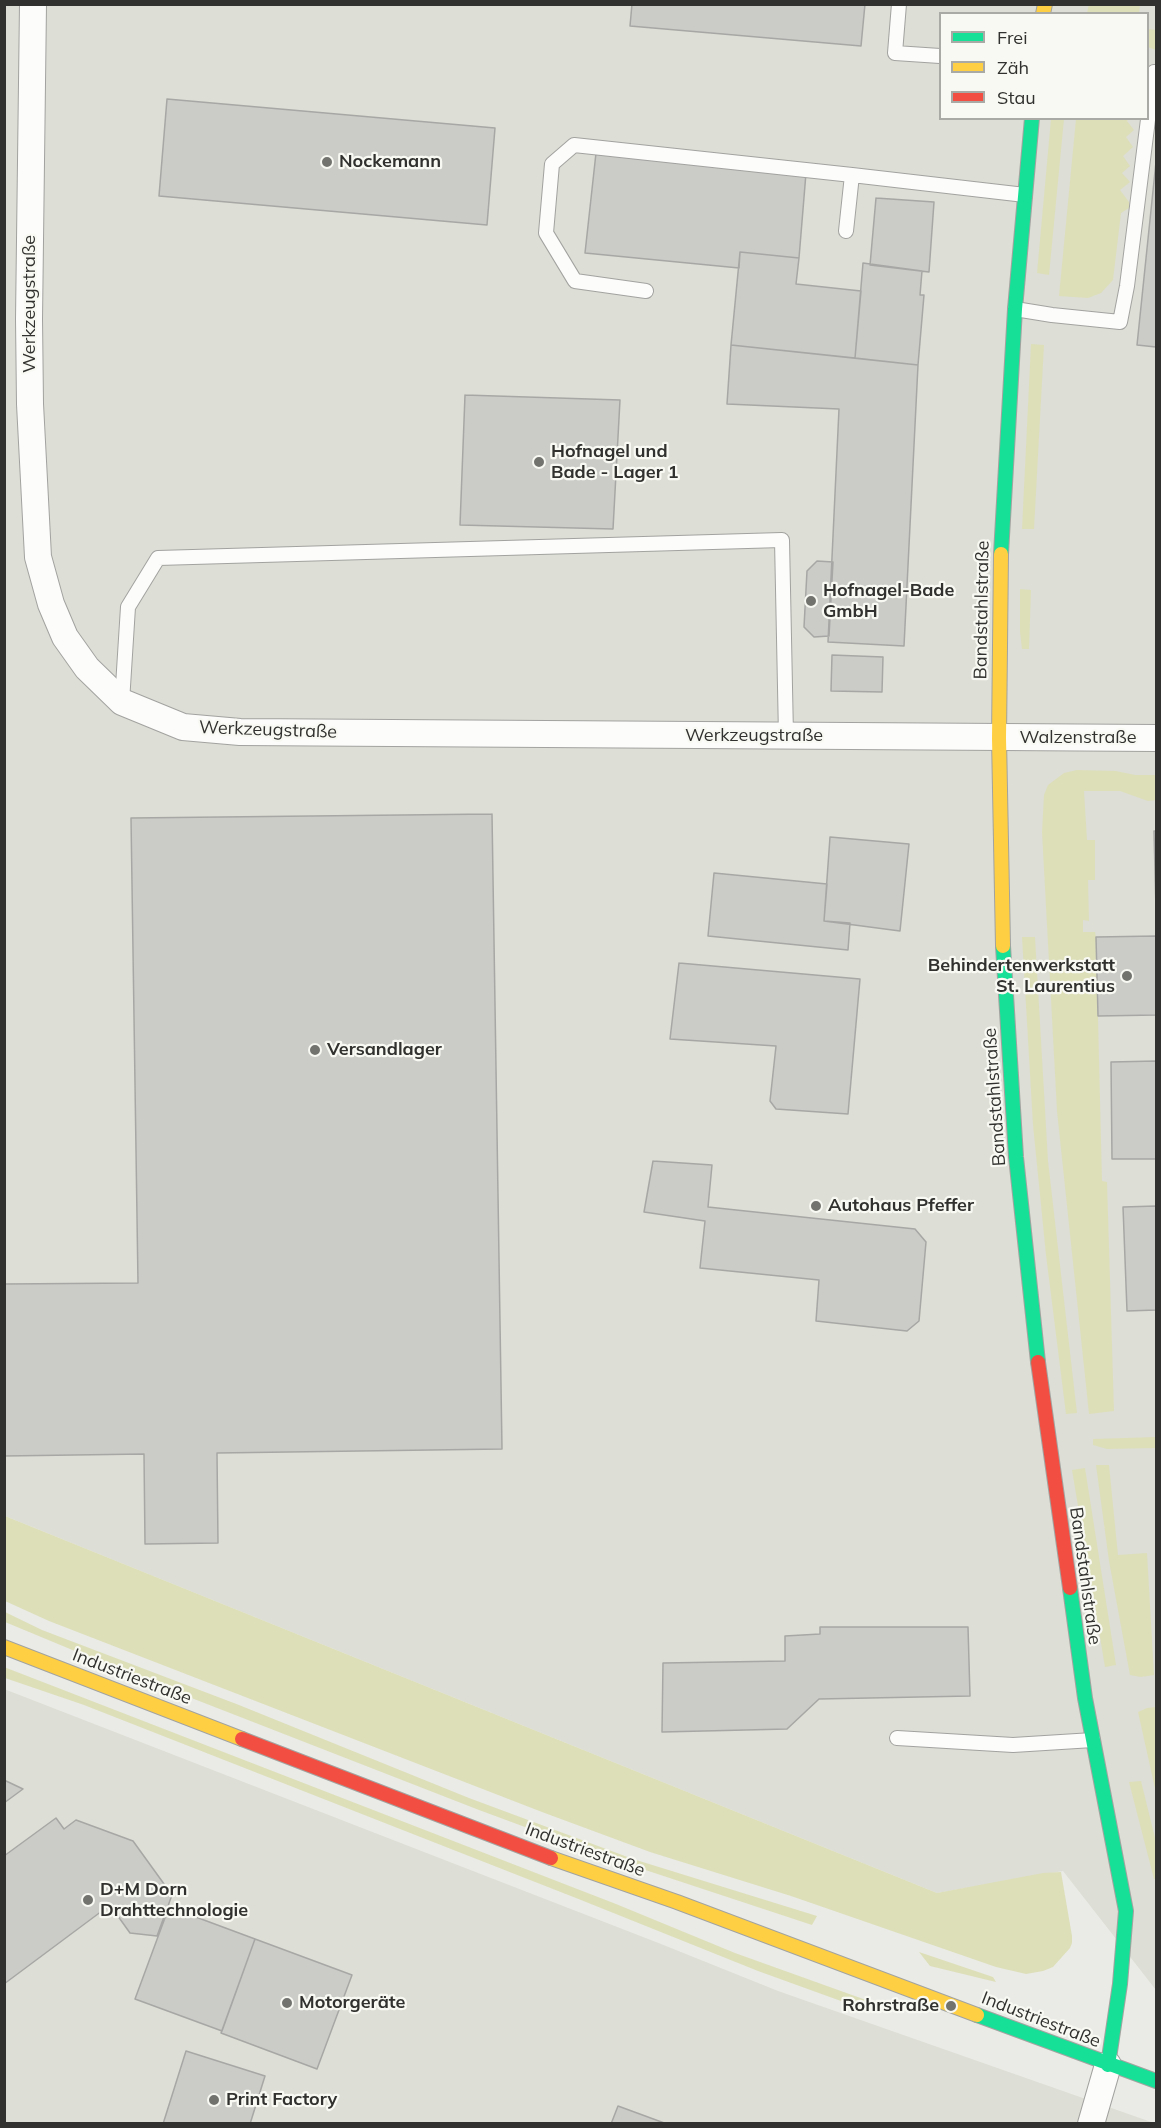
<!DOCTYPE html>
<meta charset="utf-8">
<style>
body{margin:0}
#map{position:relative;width:1161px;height:2128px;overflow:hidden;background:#eaebe6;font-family:Mulish,sans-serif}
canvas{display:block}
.frame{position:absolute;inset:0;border:6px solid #31312f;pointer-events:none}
.legend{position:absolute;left:939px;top:12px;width:210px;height:108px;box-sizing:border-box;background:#f9f9f3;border:2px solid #a9a9a5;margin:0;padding:8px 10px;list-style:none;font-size:18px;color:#31312f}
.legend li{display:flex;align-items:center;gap:12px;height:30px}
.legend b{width:30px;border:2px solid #a9a9a5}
</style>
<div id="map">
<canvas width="1161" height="2128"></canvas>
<div class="frame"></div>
<ul class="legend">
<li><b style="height:8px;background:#16e098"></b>Frei</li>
<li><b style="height:8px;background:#ffcf43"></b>Zäh</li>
<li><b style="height:8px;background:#f24e42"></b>Stau</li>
</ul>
</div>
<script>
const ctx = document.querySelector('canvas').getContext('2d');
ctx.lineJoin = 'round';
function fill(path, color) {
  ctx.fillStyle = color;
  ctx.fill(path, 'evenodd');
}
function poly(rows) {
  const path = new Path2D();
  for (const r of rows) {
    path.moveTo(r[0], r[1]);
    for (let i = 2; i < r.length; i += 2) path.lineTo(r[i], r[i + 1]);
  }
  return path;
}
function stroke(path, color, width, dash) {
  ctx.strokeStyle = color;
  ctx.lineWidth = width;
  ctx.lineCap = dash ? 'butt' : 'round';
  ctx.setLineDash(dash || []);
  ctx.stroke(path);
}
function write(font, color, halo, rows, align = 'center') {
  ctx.font = font + ' Mulish,sans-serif';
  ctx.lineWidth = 4.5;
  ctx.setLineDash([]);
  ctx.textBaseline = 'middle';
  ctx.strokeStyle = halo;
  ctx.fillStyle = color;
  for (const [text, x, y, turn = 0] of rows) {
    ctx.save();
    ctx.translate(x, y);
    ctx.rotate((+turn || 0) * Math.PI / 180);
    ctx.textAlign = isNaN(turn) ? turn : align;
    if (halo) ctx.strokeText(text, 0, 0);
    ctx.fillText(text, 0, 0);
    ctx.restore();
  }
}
fill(poly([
 [4,5,1156,5,1156,1990,1063,1871,937,1893,5,1516],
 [940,14,1148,14,1148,118,940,118],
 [4,1689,661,1944,778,1991,1154,2123,5,2123]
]), '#ddded5');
fill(poly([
 [1089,4,1140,4,1140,5,1139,13,1087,13],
 [1148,29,1156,30,1156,50,1148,47],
 [1051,119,1064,119,1049,275,1037,273],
 [1076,119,1129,119,1127,121,1134,130,1126,137,1133,147,1123,156,1130,166,1122,173,1130,182,1120,190,1129,202,1129,208,1121,213,1113,280,1101,293,1088,298,1059,296],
 [1031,344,1044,345,1034,529,1022,529],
 [1020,589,1031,590,1029,649,1022,649,1020,632],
 [1077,770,1116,771,1135,775,1156,775,1156,800,1148,801,1120,791,1084,791,1087,840,1095,840,1095,880,1088,880,1089,921,1083,920,1083,932,1095,932,1096,937,1102,1181,1107,1182,1114,1411,1089,1414,1057,1111,1042,832,1044,795,1048,785,1064,773],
 [1022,937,1035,937,1048,1161,1077,1413,1066,1414,1046,1255,1033,1125],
 [1156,1437,1156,1448,1107,1449,1093,1445,1093,1439],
 [1096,1465,1109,1465,1118,1555,1147,1553,1154,1675,1141,1677,1130,1675,1109,1561],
 [1085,1468,1116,1665,1105,1667,1072,1470],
 [5,1516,937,1893,1043,1873,1061,1872,1072,1936,1072,1943,1070,1948,1053,1967,1043,1971,1026,1974,996,1967,791,1896,650,1852,542,1812,49,1621,5,1601],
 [5,1612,42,1630,239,1705,469,1798,633,1859,817,1916,812,1925,606,1857,479,1810,135,1676,5,1622],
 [4,1667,616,1904,735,1953,866,2000,863,2009,758,1971,581,1900,84,1705,5,1678],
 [1156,1707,1156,1793,1138,1712,1147,1708],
 [1141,1781,1156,1842,1156,1878,1154,1879,1129,1782],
 [919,1952,993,1977,996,1982,930,1966]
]), '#dddfb9');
const building = poly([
 [632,4,865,4,861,46,630,26,632,4],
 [167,99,495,128,487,225,159,196,167,99],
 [596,153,806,173,799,258,740,252,739,268,585,253,596,153],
 [1156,162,1156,347,1137,345,1156,162],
 [876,198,934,202,929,272,870,265,876,198],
 [740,252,799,258,796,284,861,291,855,358,731,345,740,252],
 [863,263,922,271,920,295,924,295,918,365,855,358,863,263],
 [731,345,918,365,904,646,828,642,839,409,727,404,731,345],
 [465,395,620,400,613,529,460,525,465,395],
 [817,561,833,562,829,636,814,637,804,627,807,571,817,561],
 [832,655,883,657,882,692,831,691,832,655],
 [492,814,502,1449,217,1453,218,1543,145,1544,144,1454,4,1456,4,1284,138,1283,131,818,492,814],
 [1154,831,1156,831,1156,910,1154,831],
 [830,837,909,844,900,931,824,921,830,837],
 [714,873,827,884,824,921,850,923,848,950,708,936,714,873],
 [1156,936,1156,1015,1098,1016,1096,937,1156,936],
 [679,963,860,979,848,1114,776,1109,770,1101,776,1046,670,1039,679,963],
 [1156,1061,1156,1159,1112,1159,1111,1062,1156,1061],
 [653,1161,712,1165,708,1207,915,1229,926,1242,919,1321,907,1331,816,1321,819,1280,700,1268,705,1221,644,1212,653,1161],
 [1156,1206,1156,1310,1127,1311,1123,1207,1156,1206],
 [820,1627,968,1627,970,1696,819,1699,787,1729,662,1732,663,1663,785,1661,785,1636,820,1634,820,1627],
 [4,1780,23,1789,4,1803,4,1780],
 [56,1818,64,1829,76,1820,133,1841,172,1895,157,1936,130,1933,110,1905,4,1984,4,1856,56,1818],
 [169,1907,255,1939,222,2031,135,1999,169,1907],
 [255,1939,352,1975,317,2069,221,2033,255,1939],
 [186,2051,265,2076,250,2124,163,2124,186,2051],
 [618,2106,667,2124,611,2124,618,2106]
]);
fill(building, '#cbccc8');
stroke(building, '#a7a7a5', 1.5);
const lane = poly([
 [899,4,895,53,940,56],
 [846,231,852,175,1025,195],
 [646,291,575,281,546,233,552,164,574,145,852,175],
 [1015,309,1052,315,1120,322,1127,286,1154,72],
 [122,702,128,607,158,558,782,540,786,736],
 [897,1738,1013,1745,1093,1740]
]);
const street = poly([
 [33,4,29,319,30,404,38,557,51,604,65,637,87,668,122,702,183,727,240,732,1156,738],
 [1091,2124,1108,2065]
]);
const fast = poly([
 [1001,554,1015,309,1032,118],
 [1003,946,1016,1157,1038,1362],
 [1070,1588,1085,1698,1126,1911,1120,1984,1108,2065],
 [977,2015,1156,2081]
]);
const slow = poly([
 [1043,14,1045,4],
 [1001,554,999,738,1003,946],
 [4,1647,242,1739],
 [551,1858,677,1902,977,2015]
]);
const jam = poly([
 [1038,1362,1070,1588],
 [242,1739,551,1858]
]);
stroke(lane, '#a2a3a0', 16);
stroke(street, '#a2a3a0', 28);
stroke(fast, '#a2a3a0', 16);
stroke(slow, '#a2a3a0', 16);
stroke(jam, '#a2a3a0', 16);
stroke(lane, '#fcfcfb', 14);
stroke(street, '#fcfcfb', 26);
stroke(fast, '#16e098', 14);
stroke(slow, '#ffcf43', 14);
stroke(jam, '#f24e42', 14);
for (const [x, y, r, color] of [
 [327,162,6,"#72726f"],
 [539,462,6,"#72726f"],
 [811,601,6,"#72726f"],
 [1127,976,6,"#72726f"],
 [315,1050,6,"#72726f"],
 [816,1206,6,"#72726f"],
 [88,1900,6,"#72726f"],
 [287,2003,6,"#72726f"],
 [951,2006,6,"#72726f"],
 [214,2100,6,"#72726f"]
]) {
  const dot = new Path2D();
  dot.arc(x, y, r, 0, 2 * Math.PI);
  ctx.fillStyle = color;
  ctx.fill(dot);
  stroke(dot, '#f9f9f3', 2);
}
write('bold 18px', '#31312f', '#f9f9f3', [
 ["Nockemann",339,162],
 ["Hofnagel und",551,452],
 ["Bade - Lager 1",551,473],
 ["Hofnagel-Bade",823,591],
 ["GmbH",823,612],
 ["Behindertenwerkstatt",1115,966,"right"],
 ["St. Laurentius",1115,987,"right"],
 ["Versandlager",327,1050],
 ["Autohaus Pfeffer",828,1206],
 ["D+M Dorn",100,1890],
 ["Drahttechnologie",100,1911],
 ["Motorgeräte",299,2003],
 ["Rohrstraße",939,2006,"right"],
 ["Print Factory",226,2100]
], 'left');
write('18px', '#31312f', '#f9f9f3', [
 ["Werkzeugstraße",30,304,-90],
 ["Bandstahlstraße",982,610,-89],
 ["Werkzeugstraße",268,730,2],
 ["Werkzeugstraße",754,736],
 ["Walzenstraße",1078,738],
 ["Bandstahlstraße",995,1097,-94],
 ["Bandstahlstraße",1085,1576,82],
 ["Industriestraße",132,1677,21],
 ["Industriestraße",585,1850,20],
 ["Industriestraße",1041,2020,21]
]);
</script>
